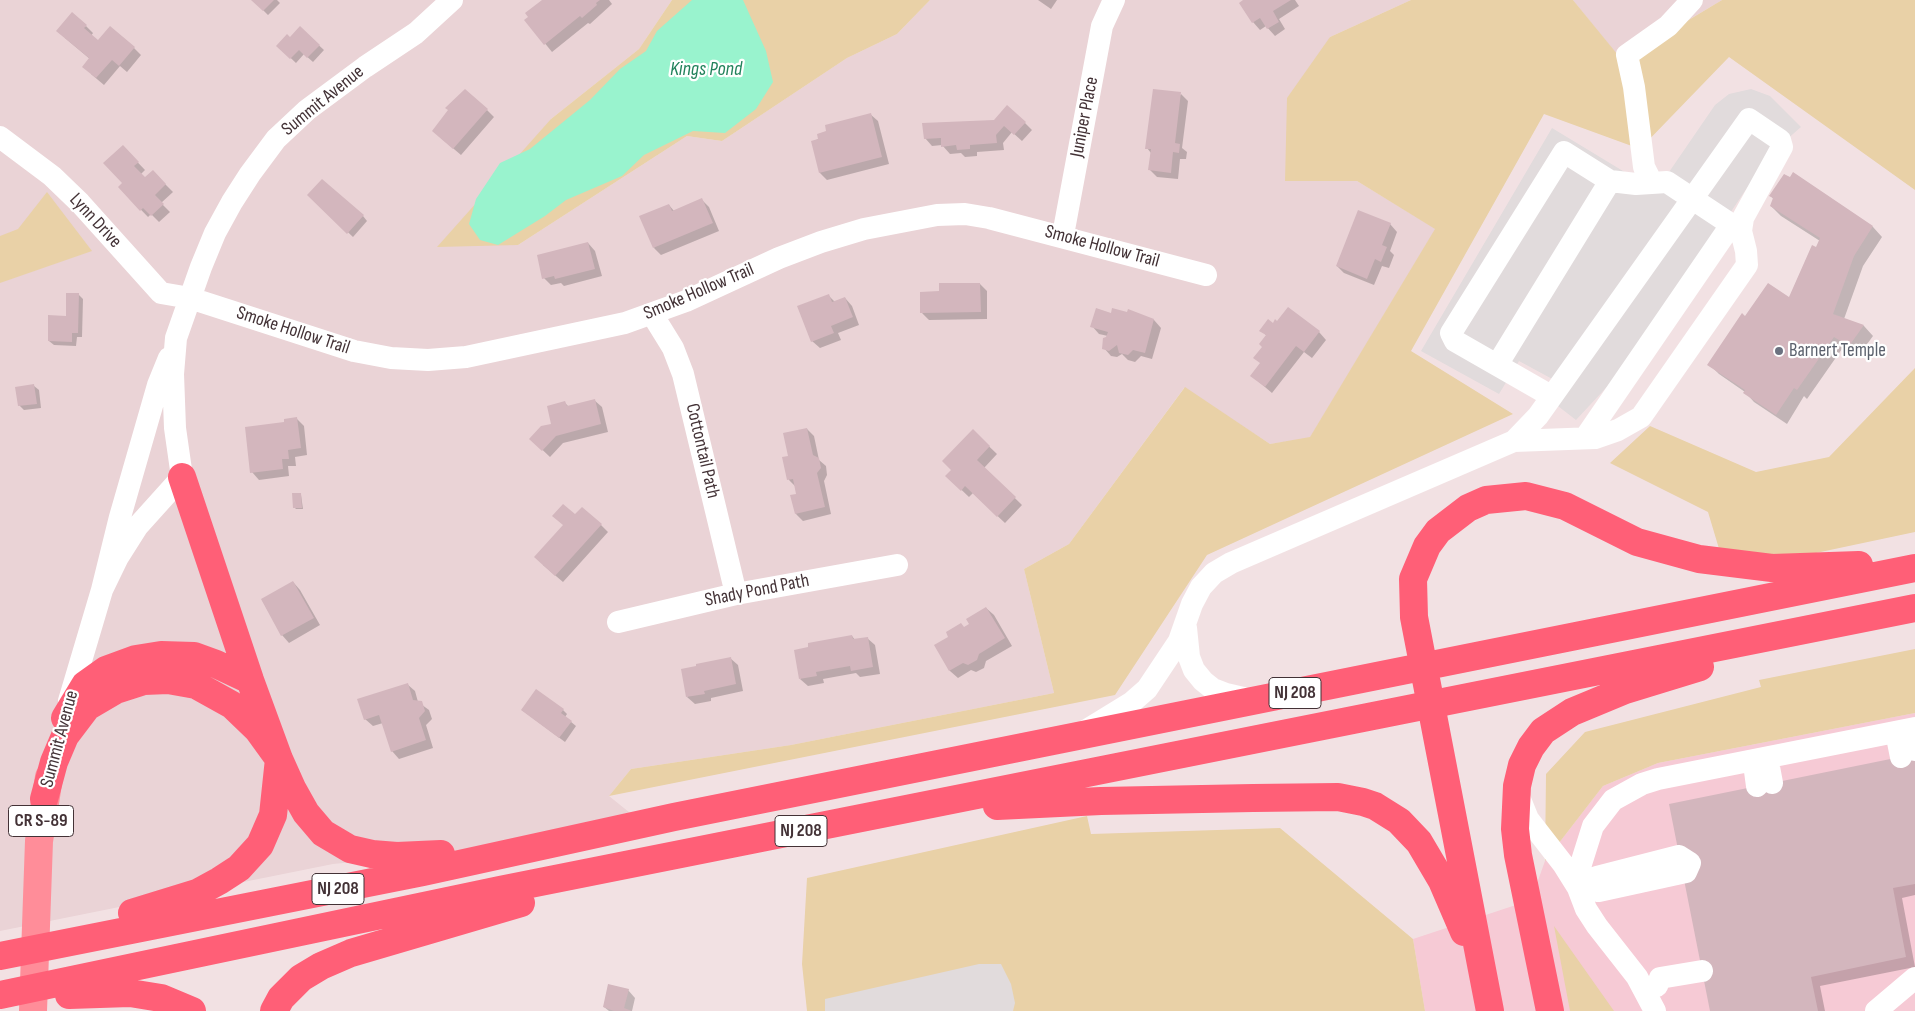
<!DOCTYPE html>
<style>
body{margin:0}
canvas{display:block;background:#f2e1e3}
</style>
<canvas width="1915" height="1011"></canvas>
<script>
const ctx = document.querySelector('canvas').getContext('2d');
ctx.lineJoin = 'round';
function fill(path, color) {
  ctx.fillStyle = color;
  ctx.fill(path, 'evenodd');
}
function poly(rows) {
  const path = new Path2D();
  for (const r of rows) {
    path.moveTo(r[0], r[1]);
    for (let i = 2; i < r.length; i += 2) path.lineTo(r[i], r[i + 1]);
  }
  return path;
}
function stroke(path, color, width, dash) {
  ctx.strokeStyle = color;
  ctx.lineWidth = width;
  ctx.lineCap = dash ? 'butt' : 'round';
  ctx.setLineDash(dash || []);
  ctx.stroke(path);
}
function write(font, color, halo, rows, align = 'center') {
  ctx.font = font + ' "Sofia Sans Condensed",sans-serif';
  ctx.lineWidth = 4.5;
  ctx.setLineDash([]);
  ctx.textBaseline = 'middle';
  ctx.strokeStyle = halo;
  ctx.fillStyle = color;
  for (const [text, x, y, turn = 0] of rows) {
    ctx.save();
    ctx.translate(x, y);
    ctx.rotate((+turn || 0) * Math.PI / 180);
    ctx.textAlign = isNaN(turn) ? turn : align;
    if (halo) ctx.strokeText(text, 0, 0);
    ctx.fillText(text, 0, 0);
    ctx.restore();
  }
}
fill(poly([
 [0,0,672,0,639,49,551,119,518,245,687,136,722,141,847,58,897,34,930,0,1411,0,1330,37,1285,180,1357,181,1436,229,1310,438,1270,444,1184,388,1069,544,1024,569,1054,693,791,745,631,769,609,796,655,833,333,864,0,931],
 [1573,0,1722,0,1621,60]
]), '#ead3d6');
fill(poly([
 [1915,713,1915,1011,1425,1011,1413,939,1531,900,1545,861,1603,786,1658,763]
]), '#f6cad5');
fill(poly([
 [672,0,930,0,897,34,847,58,722,141,687,136,518,245,437,247,551,119,639,49],
 [1411,0,1573,0,1622,60,1722,0,1915,0,1915,190,1729,57,1640,149,1544,114,1411,351,1513,414,1207,555,1115,695,609,796,631,769,791,745,1054,693,1024,569,1069,544,1185,387,1270,444,1310,437,1435,229,1357,181,1285,181,1287,98,1330,37],
 [47,192,92,251,0,283,0,236,18,229],
 [1915,368,1915,532,1726,572,1708,512,1610,463,1650,426,1756,472,1829,457],
 [1915,649,1915,713,1658,763,1603,786,1545,861,1546,774,1585,732,1761,687,1759,680],
 [1087,816,1091,834,1280,828,1413,939,1425,1011,807,1011,802,964,807,878],
 [1554,926,1614,1011,1570,1011]
]), '#e9d1a7');
fill(poly([
 [1751,89,1770,96,1801,127,1769,155,1631,361,1576,420,1554,403,1567,387,1519,361,1499,394,1421,351,1552,128,1656,191,1715,105,1729,94],
 [979,964,1001,964,1011,984,1015,1003,1013,1011,825,1011,825,999]
]), '#e1dbdc');
fill(poly([
 [692,0,743,0,766,51,773,82,756,109,725,133,693,131,644,155,622,176,566,200,545,216,498,245,480,240,469,224,471,217,476,199,500,163,530,149,590,100,620,69,646,51,657,31]
]), '#99f3ce');
fill(poly([
 [253,0,277,0,280,3,268,15],
 [544,0,609,0,612,4,590,24,588,23,552,52,526,20],
 [1038,0,1057,0,1051,9],
 [1245,0,1295,0,1299,6,1279,19,1285,29,1275,36,1266,26,1260,30,1253,22],
 [86,26,93,33,91,36,99,42,134,48,141,55,127,72,120,66,104,85,91,74,90,59,65,38],
 [300,28,324,50,313,62,304,54,296,63,278,46,290,39],
 [1181,94,1188,101,1182,148,1187,152,1186,159,1180,159,1178,179,1157,177,1149,169,1151,153,1147,148],
 [487,110,494,117,461,155,441,138],
 [870,114,878,121,889,164,827,180,820,173,812,142],
 [1025,123,1032,130,1022,141,1012,132,1003,143,1004,150,977,152,977,156,965,157,961,153,950,154,942,145,932,146,925,138,924,124],
 [123,147,145,170,141,174,145,179,153,172,173,192,161,203,170,212,159,222,151,214,148,217,119,187,124,183],
 [1794,174,1873,227,1882,237,1863,266,1844,319,1864,326,1873,336,1859,355,1844,346,1807,399,1804,396,1787,424,1754,402,1745,392,1719,374,1709,364,1746,317,1789,299,1817,248,1820,241,1781,216,1771,206,1774,200,1771,196],
 [309,195,363,216,367,221,353,237],
 [702,200,709,207,719,231,661,255,654,248,669,205,674,211],
 [1390,224,1397,232,1390,251,1394,255,1389,268,1382,266,1374,285,1344,273,1337,266],
 [588,243,595,251,602,276,564,286,561,283,551,285,544,278],
 [980,284,987,291,987,319,929,320,922,313],
 [78,294,83,299,82,337,77,337,76,346,54,345,49,341,67,317],
 [828,295,835,302,845,298,852,306,859,325,838,333,841,340,820,348,812,341],
 [1112,314,1154,320,1161,328,1152,359,1141,356,1135,362,1128,360,1122,354,1117,357,1111,356,1104,348,1108,336,1099,334,1092,326],
 [1273,324,1319,332,1326,340,1312,358,1304,352,1272,393,1252,376,1261,364,1267,336,1261,330],
 [34,386,39,390,41,408,24,410,19,405],
 [594,400,602,407,608,432,563,443,550,457,531,439,552,424,565,403,569,407],
 [296,418,304,426,307,455,295,457,296,466,288,466,289,476,259,480,252,472,286,424],
 [807,429,814,436,819,460,826,466,827,475,824,481,831,514,803,521,796,514,798,495,796,487,789,480,784,458,789,457],
 [973,431,997,454,984,468,1022,505,1005,523,973,493,969,497,947,476,953,470],
 [301,495,303,509,296,509,294,507],
 [575,516,601,525,608,532,563,582,543,565],
 [293,582,300,590,320,625,289,643,282,635,262,600],
 [986,608,994,615,1012,646,986,661,984,668,976,672,971,670,958,678,950,671,936,646,971,625],
 [852,636,855,640,867,638,875,645,880,674,860,677,856,673,823,679,824,683,808,686,800,679],
 [730,658,738,665,743,691,711,698,711,701,695,704,687,697],
 [407,684,415,691,418,702,429,710,432,719,426,725,433,748,399,759,392,751,383,723,373,726,365,719],
 [522,710,563,710,567,714,565,717,576,726,565,742],
 [1915,756,1915,895,1902,898,1915,967,1820,986,1825,1011,1711,1011],
 [628,990,635,998,632,1011,609,1011,604,1007]
]), '#0003');
fill(poly([
 [251,0,274,0,263,11],
 [542,0,600,0,596,3,597,5,582,18,580,16,544,45,524,20,528,17,525,13],
 [1243,0,1291,0,1273,11,1279,22,1267,29,1260,18,1252,23,1239,3],
 [72,12,87,25,84,28,98,40,110,26,135,47,119,66,112,60,96,78,82,67,89,58,56,31],
 [300,26,320,45,307,58,299,50,290,59,276,46,287,34,290,37],
 [465,89,488,109,453,149,432,131,448,110,445,108],
 [1153,89,1181,92,1175,143,1180,144,1179,153,1173,152,1171,173,1148,170,1151,149,1145,149],
 [1007,105,1026,122,1014,135,1004,126,996,135,997,143,970,145,970,149,957,150,956,145,941,147,941,138,924,139,922,123,994,120],
 [871,113,882,157,819,173,811,141,818,139,817,134,826,131,825,125],
 [123,145,139,162,134,166,145,177,153,170,166,184,155,195,164,204,151,216,143,208,140,211,118,187,122,183,103,163],
 [1793,172,1873,226,1854,256,1833,314,1864,325,1849,346,1834,337,1797,390,1794,388,1776,415,1743,393,1745,390,1707,365,1742,313,1745,316,1768,283,1789,297,1812,245,1816,247,1820,238,1770,206,1773,198,1769,196,1784,174,1790,177],
 [322,179,364,215,347,234,307,195],
 [702,198,713,223,653,248,639,216,669,204,672,211],
 [1358,210,1391,223,1382,245,1387,247,1381,262,1375,259,1367,279,1336,266],
 [588,242,595,269,555,279,554,276,542,279,537,255],
 [939,283,980,283,981,312,920,313,920,292,939,291],
 [66,293,79,293,78,333,72,333,72,342,48,341,48,315,66,316],
 [829,294,832,302,845,297,853,317,831,326,834,333,811,342,797,306],
 [1288,307,1320,331,1304,352,1296,346,1265,387,1250,376,1260,363,1253,358,1262,347,1259,344,1266,335,1259,331,1268,319,1273,323,1275,319,1277,321],
 [1096,308,1111,313,1112,308,1127,312,1128,309,1154,319,1145,353,1133,350,1128,355,1119,353,1117,345,1109,351,1102,349,1103,338,1106,337,1108,332,1090,327],
 [34,384,37,404,18,406,15,387],
 [595,399,601,424,556,436,542,451,529,439,541,426,551,424,547,406,565,401,567,406],
 [297,417,301,448,288,450,289,459,282,459,283,469,250,473,245,427,284,422,284,419],
 [807,428,813,455,819,458,821,468,817,473,825,507,795,514,790,495,796,494,793,479,787,480,782,457,788,456,783,433],
 [973,429,990,446,977,460,1016,497,997,517,965,486,961,491,945,476,951,470,942,461],
 [292,493,301,493,302,508,293,508],
 [563,504,575,514,582,507,602,524,555,576,534,557,563,525,552,516],
 [293,581,314,618,281,636,261,599],
 [986,607,1005,638,979,654,977,660,968,665,963,663,949,671,934,645,948,637,946,632,961,623,964,627,969,624,966,619],
 [852,635,853,639,868,637,873,667,851,671,850,666,816,672,817,676,799,679,794,650,808,647,808,643],
 [731,657,736,684,704,691,705,694,686,697,681,669,696,666,696,664],
 [408,683,413,700,422,701,425,711,419,718,426,740,391,752,379,715,364,720,357,699],
 [536,689,564,709,561,713,572,721,559,738,521,710],
 [1915,754,1915,884,1893,888,1906,957,1811,977,1818,1011,1710,1011,1669,804],
 [608,984,629,989,624,1008,632,1011,614,1011,603,1007]
]), '#d3b6bd');
stroke(poly([
 [0,137,52,176,80,203,161,293,190,298,354,351,391,358,428,360,466,357,625,323,686,301,779,258,821,242,864,229,937,215,965,214,989,218,1206,275],
 [1652,183,1644,167,1634,87,1627,55,1668,26,1692,0],
 [1063,235,1102,26,1114,0],
 [652,314,673,348,683,374,736,594],
 [1497,365,1610,181],
 [1551,396,1455,341,1451,333,1564,152,1610,181,1636,184,1667,182,1741,231],
 [1585,438,1731,225],
 [102,590,118,557,137,527,182,477,175,428,173,374,176,338,201,267,215,233,232,202,250,174,276,139,307,110,365,67,416,33,452,0],
 [618,622,736,594,897,565],
 [1186,628,1189,657,1194,670,1203,681,1213,689,1226,694,1252,700],
 [69,701,102,590,120,517,158,385,169,358],
 [1087,730,1131,703,1147,689,1179,641,1192,604,1201,587,1214,573,1231,563,1514,441,1595,438,1618,430,1641,417,1747,265,1746,251,1741,231,1743,218,1782,147,1780,140,1749,119,1538,416,1514,441],
 [1901,757,1898,742,1905,737,1913,739,1915,750],
 [1757,786,1755,771,1762,765,1769,767,1772,783],
 [1517,792,1528,819,1563,864,1578,888,1583,887],
 [1679,856,1690,863,1686,872,1599,891,1593,884,1597,877,1679,856],
 [1657,986,1660,978,1702,971],
 [1655,1011,1637,977,1597,926,1586,909,1578,888,1581,864,1593,826,1613,800,1642,784,1658,779,1915,728],
 [1876,1011,1915,978]
]), '#fff', 22);
stroke(poly([
 [33,1011,39,841,49,777]
]), '#ff8d99', 28);
stroke(poly([
 [182,477,250,680,279,759,292,788,306,813,323,833,350,849,372,854,397,856,441,854],
 [65,718,85,685,106,670,136,659,161,655,194,656,216,664,250,680],
 [44,799,54,762,65,736,87,707,116,690,144,681,168,680,196,685,232,705,258,730,279,759,273,815,260,845,239,868,219,881,197,893,132,913],
 [997,806,1101,801,1253,798,1338,797,1363,802,1375,806,1399,821,1419,842,1442,881,1464,932],
 [0,956,423,872,674,817,1915,568],
 [0,995,500,890,1915,608],
 [69,995,130,993,161,998,192,1011],
 [274,1011,281,998,301,978,321,966,351,953,521,903],
 [1490,1011,1414,617,1413,579,1427,546,1438,531,1468,508,1486,500,1526,496,1565,506,1637,542,1699,559,1772,568,1859,565],
 [1550,1011,1518,855,1515,829,1517,786,1522,765,1531,747,1543,731,1572,712,1625,690,1700,667]
]), '#ff5f77', 28);
for (const [x, y, r, color] of [
 [1779,351,5,"#6b7280"]
]) {
  const dot = new Path2D();
  dot.arc(x, y, r, 0, 2 * Math.PI);
  ctx.fillStyle = color;
  ctx.fill(dot);
  stroke(dot, '#fff', 2);
}
for (const [x, y, w] of [
 [1295,693,52],
 [41,821,65],
 [801,831,52],
 [338,889,52]
]) {
  const box = new Path2D();
  box.roundRect(x - w / 2, y - 15.5, w, 31, 4);
  ctx.fillStyle = '#fff';
  ctx.fill(box);
  stroke(box, '#433236', 1);
}
write('bold 18px', '#433236', null, [
 ["NJ 208",1295,693],
 ["CR S-89",41,821],
 ["NJ 208",801,831],
 ["NJ 208",338,889]
]);
write('19px', '#433236', '#fff', [
 ["Summit Avenue",323,101,-39],
 ["Juniper Place",1085,117,-79],
 ["Lynn Drive",95,221,47],
 ["Smoke Hollow Trail",1102,247,15],
 ["Smoke Hollow Trail",699,292,-23],
 ["Smoke Hollow Trail",293,331,18],
 ["Cottontail Path",702,451,77],
 ["Shady Pond Path",757,591,-11],
 ["Summit Avenue",60,739,-75]
]);
write('19px', '#5b616d', '#fff', [
 ["Barnert Temple",1789,351]
], 'left');
write('italic 20px', '#21825b', '#fff', [
 ["Kings Pond",706,70]
]);
</script>
